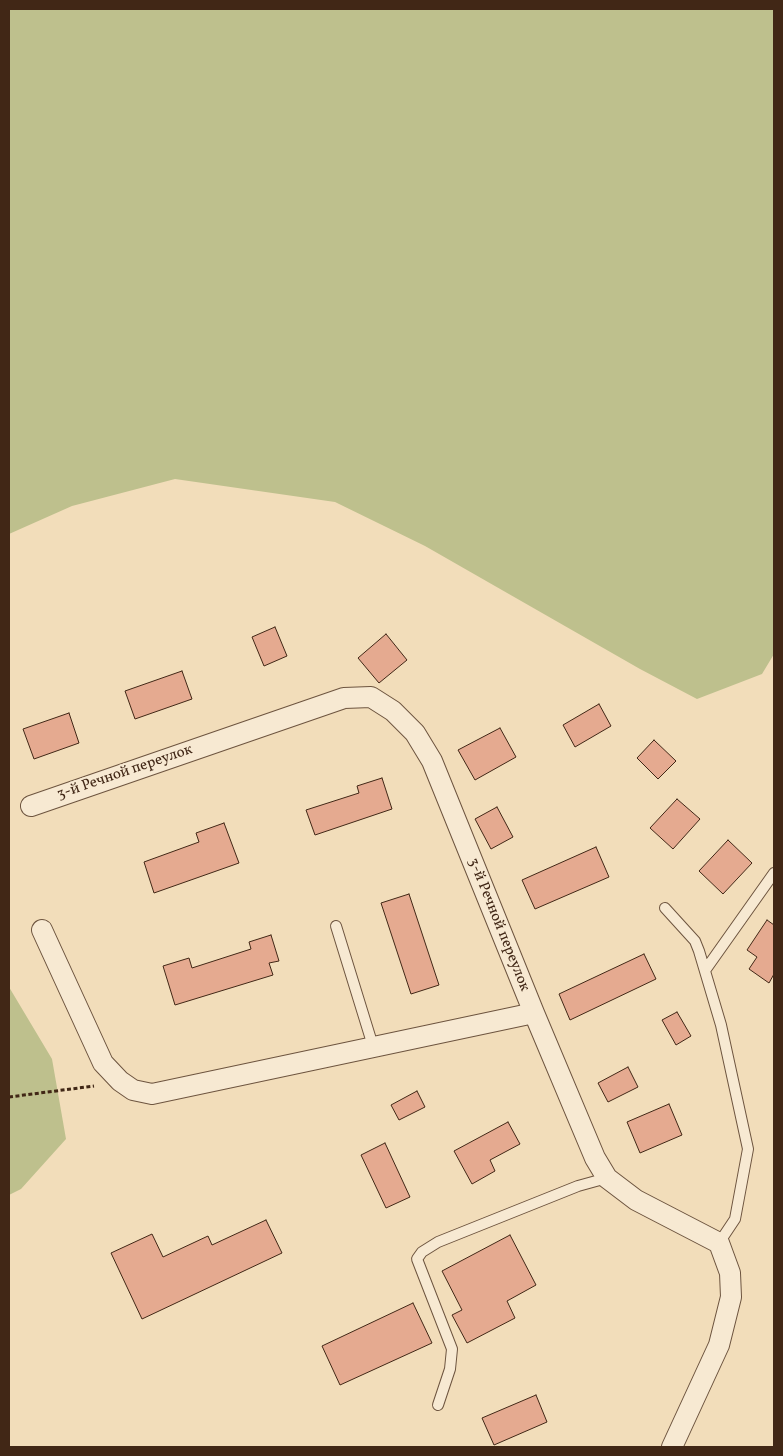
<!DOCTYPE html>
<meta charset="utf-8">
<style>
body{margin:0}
#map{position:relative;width:783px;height:1456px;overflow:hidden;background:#f2ddba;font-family:Vollkorn,serif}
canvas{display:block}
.frame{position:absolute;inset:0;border:10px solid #412716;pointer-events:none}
</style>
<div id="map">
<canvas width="783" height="1456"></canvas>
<div class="frame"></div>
</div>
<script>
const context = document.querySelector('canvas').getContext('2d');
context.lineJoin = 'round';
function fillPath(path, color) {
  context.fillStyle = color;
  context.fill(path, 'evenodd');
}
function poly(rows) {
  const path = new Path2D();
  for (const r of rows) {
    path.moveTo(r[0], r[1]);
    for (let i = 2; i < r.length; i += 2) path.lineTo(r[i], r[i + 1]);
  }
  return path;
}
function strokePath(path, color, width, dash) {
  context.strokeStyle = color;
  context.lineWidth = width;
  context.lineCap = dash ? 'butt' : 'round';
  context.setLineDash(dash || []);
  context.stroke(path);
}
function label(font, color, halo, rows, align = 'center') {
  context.font = font + ' Vollkorn,serif';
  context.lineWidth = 4;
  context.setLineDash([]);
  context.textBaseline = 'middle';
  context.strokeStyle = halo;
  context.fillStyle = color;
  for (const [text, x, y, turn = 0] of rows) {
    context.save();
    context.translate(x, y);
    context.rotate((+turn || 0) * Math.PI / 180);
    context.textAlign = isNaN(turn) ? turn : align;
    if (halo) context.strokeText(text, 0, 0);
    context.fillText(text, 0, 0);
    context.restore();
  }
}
fillPath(poly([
 [9,9,774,9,774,654,762,674,697,699,640,669,425,546,335,502,175,479,72,506,9,534],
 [9,987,52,1059,66,1139,21,1189,9,1195]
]), '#bec08d');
const building = poly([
 [275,627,287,656,264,666,252,637,275,627],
 [386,634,407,660,379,683,358,658,386,634],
 [182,671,192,699,135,719,125,691,182,671],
 [599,704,611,726,575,747,563,725,599,704],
 [69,713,79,743,34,759,23,729,69,713],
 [500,728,516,757,475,780,458,750,500,728],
 [654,740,676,761,658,779,637,758,654,740],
 [382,778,392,809,315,835,306,810,359,793,357,786,382,778],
 [677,799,700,819,673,849,650,828,677,799],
 [497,807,513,837,491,849,475,819,497,807],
 [224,823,239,863,154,893,144,862,199,842,196,833,224,823],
 [728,840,752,863,723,894,699,871,728,840],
 [596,847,609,877,535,909,522,880,596,847],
 [409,894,439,985,411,994,381,903,409,894],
 [767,920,774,925,774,974,769,983,749,969,757,957,747,950,767,920],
 [271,935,279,961,269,963,273,975,175,1005,163,966,189,958,192,968,251,949,249,942,271,935],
 [644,954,656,979,570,1020,559,994,644,954],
 [677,1012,691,1036,676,1045,662,1020,677,1012],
 [628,1067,638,1087,608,1102,598,1083,628,1067],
 [417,1091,425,1107,399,1120,391,1105,417,1091],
 [669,1104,682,1135,640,1153,627,1122,669,1104],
 [508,1122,520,1144,490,1160,495,1171,472,1184,454,1151,508,1122],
 [385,1143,410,1197,386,1208,361,1155,385,1143],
 [266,1220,282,1253,142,1319,111,1253,152,1234,163,1257,208,1236,212,1245,266,1220],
 [510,1235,536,1285,507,1301,515,1318,467,1343,452,1315,462,1310,442,1271,510,1235],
 [413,1303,432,1343,340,1385,322,1346,413,1303],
 [536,1395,547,1422,494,1445,482,1418,536,1395]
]);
fillPath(building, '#e5aa90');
strokePath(building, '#412716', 1);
const lane = poly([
 [665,908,695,941,699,951,721,1025,748,1149,735,1219,719,1243],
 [336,926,373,1046],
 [706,969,774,873],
 [438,1405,450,1369,452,1349,417,1259,422,1252,438,1242,578,1186,607,1178]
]);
const street = poly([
 [31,806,344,698,371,697,393,711,415,733,432,761,534,1013,595,1158,607,1178,636,1200,719,1243,730,1273,731,1297,719,1345,672,1447],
 [42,930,103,1063,120,1081,133,1090,152,1094,534,1013]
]);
strokePath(lane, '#6d543f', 12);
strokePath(street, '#6d543f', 22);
strokePath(poly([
 [9,1097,94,1086]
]), '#412716', 3, [4, 2.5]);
strokePath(lane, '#f7e9d2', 10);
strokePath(street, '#f7e9d2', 20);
label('15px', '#412716', '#f7e9d2', [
 ["3-й Речной переулок",125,773,-19],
 ["3-й Речной переулок",498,925,68]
]);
</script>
